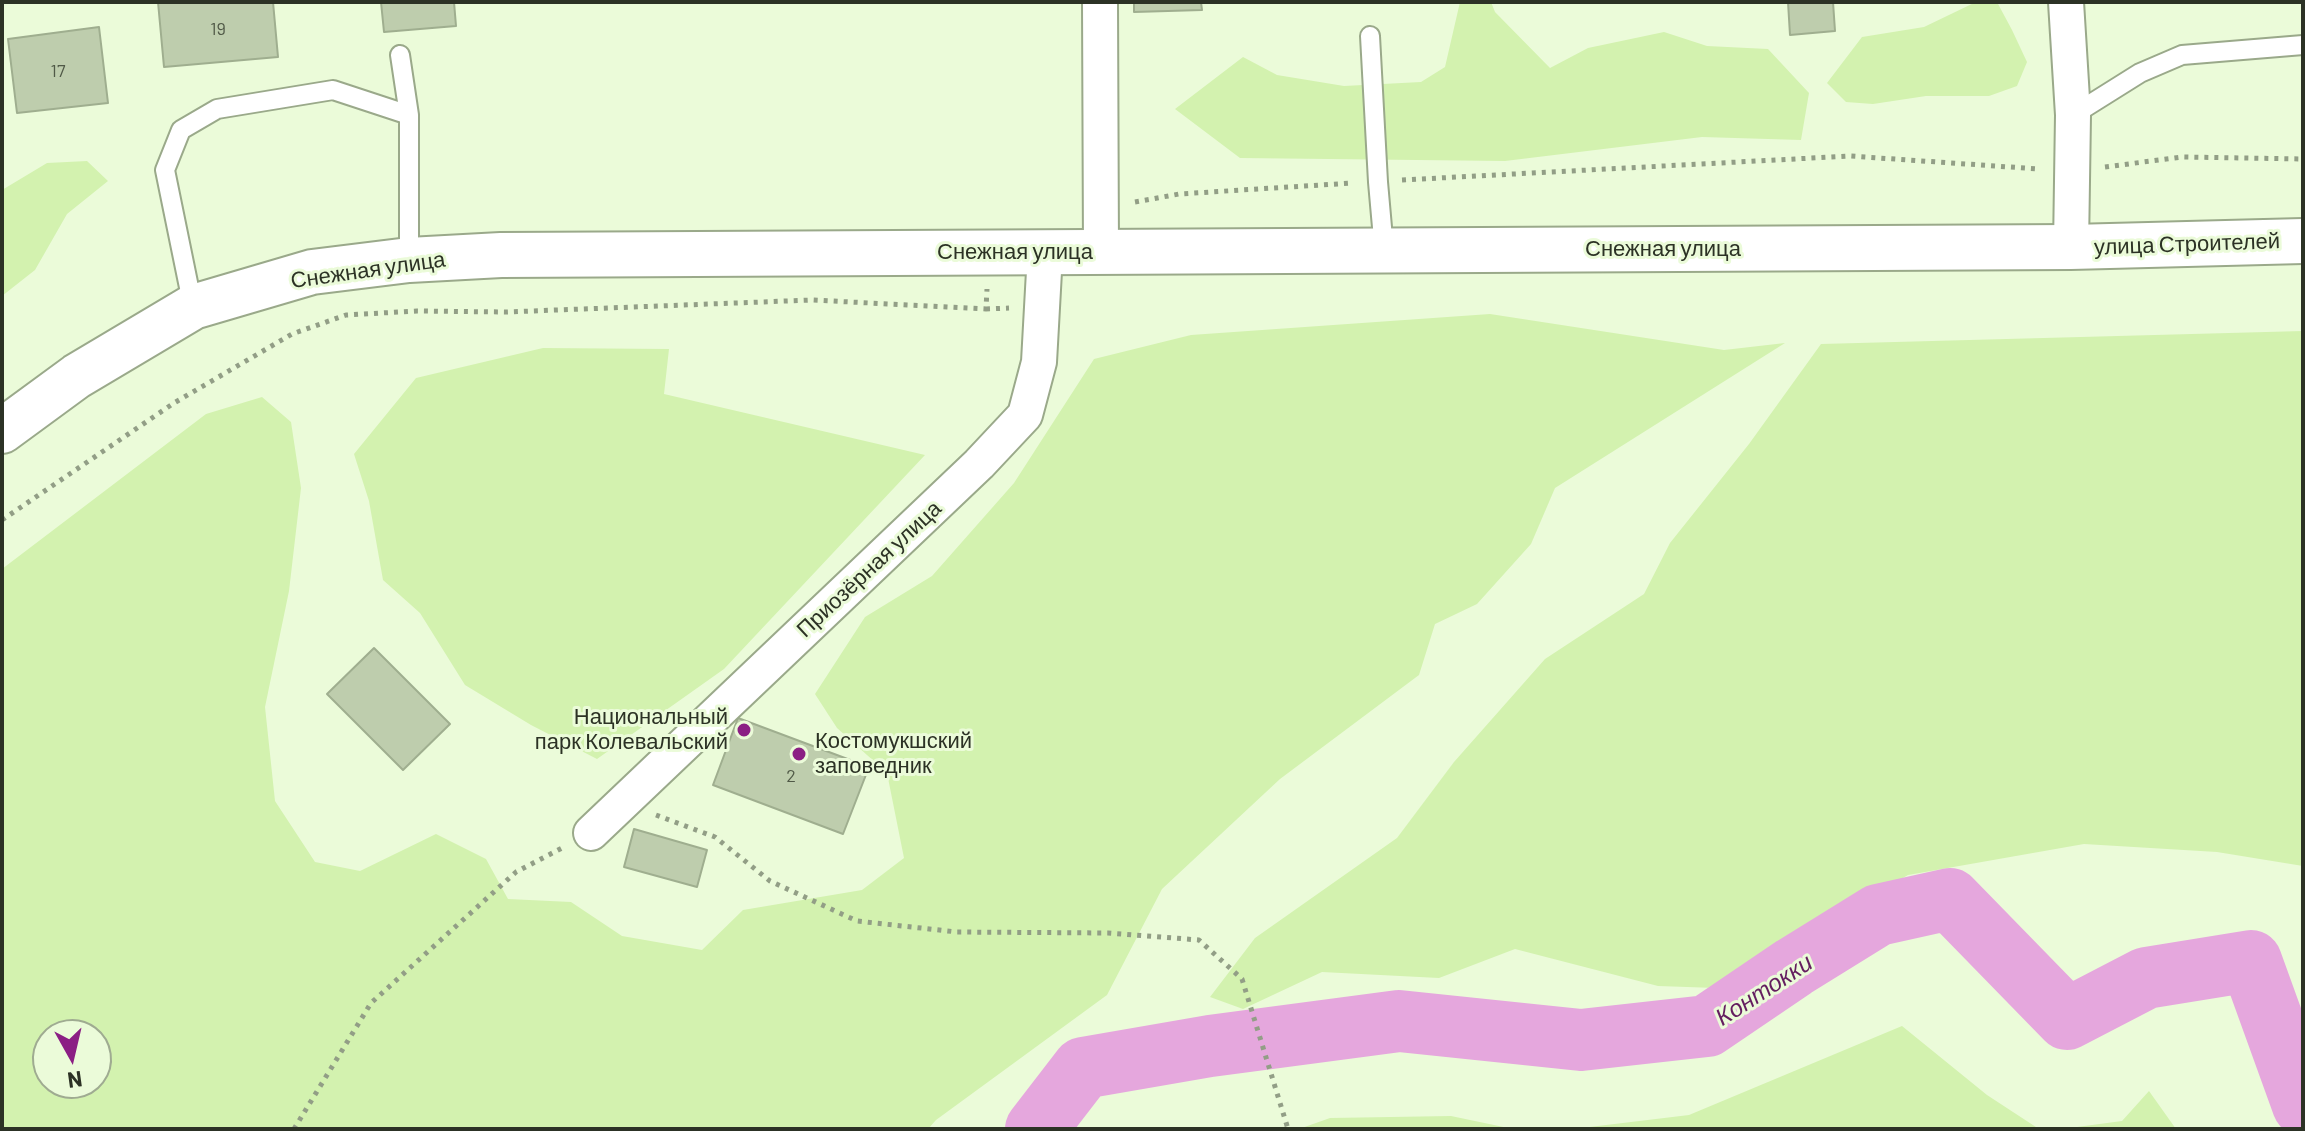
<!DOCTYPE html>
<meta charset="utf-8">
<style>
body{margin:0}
#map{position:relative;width:2305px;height:1131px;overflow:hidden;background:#ebfbd9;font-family:Barlow,sans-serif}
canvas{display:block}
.frame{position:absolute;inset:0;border:4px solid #2c3225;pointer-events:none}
.north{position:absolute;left:32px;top:1019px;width:80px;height:80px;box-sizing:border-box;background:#ebfbd9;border:2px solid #9fab91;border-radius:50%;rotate:172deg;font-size:22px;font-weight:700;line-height:32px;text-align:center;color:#2c3225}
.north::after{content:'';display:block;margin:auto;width:28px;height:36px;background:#8b1f84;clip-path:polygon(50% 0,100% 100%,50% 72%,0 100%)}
</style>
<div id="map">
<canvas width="2305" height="1131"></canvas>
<div class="frame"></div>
<div class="north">N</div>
</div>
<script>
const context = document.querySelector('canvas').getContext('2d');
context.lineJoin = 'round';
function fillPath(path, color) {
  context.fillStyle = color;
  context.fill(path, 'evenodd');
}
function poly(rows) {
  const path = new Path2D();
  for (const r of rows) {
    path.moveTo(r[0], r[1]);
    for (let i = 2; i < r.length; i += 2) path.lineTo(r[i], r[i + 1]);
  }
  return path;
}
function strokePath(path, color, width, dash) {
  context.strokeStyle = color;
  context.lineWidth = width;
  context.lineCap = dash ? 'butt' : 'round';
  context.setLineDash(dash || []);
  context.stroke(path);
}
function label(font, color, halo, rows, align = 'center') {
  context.font = font + ' Barlow,sans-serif';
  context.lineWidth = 6;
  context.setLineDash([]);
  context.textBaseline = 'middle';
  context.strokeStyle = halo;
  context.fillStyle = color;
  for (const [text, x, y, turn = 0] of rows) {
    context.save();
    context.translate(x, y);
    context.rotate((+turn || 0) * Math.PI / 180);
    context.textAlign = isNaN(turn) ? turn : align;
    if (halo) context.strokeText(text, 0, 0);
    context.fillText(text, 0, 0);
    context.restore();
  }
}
fillPath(poly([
 [1460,2,1491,2,1495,12,1550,68,1588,48,1664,32,1707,46,1768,49,1809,93,1801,140,1702,137,1505,161,1240,158,1175,109,1243,57,1277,75,1344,86,1421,82,1445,67],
 [1976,2,1997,2,2012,30,2027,62,2017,86,1989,96,1926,96,1873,104,1846,102,1827,83,1862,37,1924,27],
 [87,161,108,181,67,214,35,270,2,296,2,190,47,163],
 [1490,314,1724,350,1785,343,1555,488,1531,544,1477,604,1435,624,1419,675,1280,779,1162,889,1107,995,936,1120,928,1129,2,1129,2,569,206,414,262,397,291,422,301,488,289,591,265,707,275,801,315,862,360,871,436,834,486,859,508,899,571,902,622,936,702,950,743,910,862,890,904,858,887,773,837,728,815,694,865,617,932,576,1014,483,1094,359,1191,335],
 [96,1035,96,1083,48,1083,48,1035],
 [2303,331,2303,866,2217,852,2084,844,1908,875,1843,913,1802,953,1716,988,1658,986,1515,949,1439,978,1322,972,1243,1009,1210,997,1255,938,1397,838,1454,762,1545,659,1644,594,1670,543,1749,444,1821,344],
 [543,348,669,349,664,394,925,455,724,669,597,759,531,725,465,685,420,613,383,580,369,501,354,454,416,378],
 [1902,1026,1987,1095,2039,1129,1573,1129,1689,1115],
 [2149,1091,2176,1129,2062,1129,2122,1121],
 [1451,1116,1513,1129,1299,1129,1330,1118]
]), '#d3f2af');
strokePath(poly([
 [1036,1129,1083,1068,1210,1046,1399,1021,1581,1040,1707,1026,1794,967,1878,915,1950,899,2067,1019,2146,978,2251,961,2303,1105]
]), '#e5a7dd', 62);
const building = poly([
 [158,2,273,2,278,57,164,67,158,2],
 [381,2,454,2,456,26,384,32,381,2],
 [1134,2,1201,2,1202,10,1134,12,1134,2],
 [1788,2,1833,2,1835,31,1790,35,1788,2],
 [99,27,108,103,17,113,8,39,99,27],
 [374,648,450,724,403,770,327,694,374,648],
 [738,718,869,767,843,834,713,785,738,718],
 [634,829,707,850,697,887,624,867,634,829]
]);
fillPath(building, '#becdad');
strokePath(building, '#9fae8f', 2);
const lane = poly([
 [1370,36,1378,182,1384,250],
 [400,55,409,115,409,260],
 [2073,115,2140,73,2182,55,2303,45],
 [193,307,165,170,181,130,217,109,333,90,409,115]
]);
const street = poly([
 [1100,2,1101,252],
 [2066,2,2073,115,2071,247],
 [591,833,979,464,1025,415,1039,362,1045,253]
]);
const secondary = poly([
 [2,431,77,376,193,307,312,272,409,260,501,255,2071,247,2303,241]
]);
strokePath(lane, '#9aa98a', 22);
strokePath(street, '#9aa98a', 38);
strokePath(secondary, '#9aa98a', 48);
strokePath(poly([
 [2105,167,2182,157,2303,159],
 [1402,180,1850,156,2039,169],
 [1135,202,1179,194,1352,183],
 [986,309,1009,308],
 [2,520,174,403,292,334,346,315,417,311,506,312,812,300,986,309,987,289],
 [656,815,715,837,770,881,857,921,957,932,1108,933,1199,940,1242,979,1288,1129],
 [294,1129,371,1003,516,872,562,848]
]), '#929e86', 5, [4, 6]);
strokePath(lane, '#fff', 18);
strokePath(street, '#fff', 34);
strokePath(secondary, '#fff', 44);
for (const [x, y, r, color] of [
 [744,730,8,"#8b1f84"],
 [799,754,8,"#8b1f84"]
]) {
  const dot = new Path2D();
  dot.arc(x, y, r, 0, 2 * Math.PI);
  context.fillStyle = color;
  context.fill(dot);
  strokePath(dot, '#ebfbd9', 3);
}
label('18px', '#505947', null, [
 ["19",218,29],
 ["17",58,71],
 ["2",791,776]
]);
label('22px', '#2c3225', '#ebfbd9', [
 ["улица Строителей",2187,244,-2],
 ["Снежная улица",1663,249],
 ["Снежная улица",1015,252],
 ["Снежная улица",368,270,-8],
 ["Приозёрная улица",869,569,-43]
]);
label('22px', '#2c3225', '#ebfbd9', [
 ["Национальный",728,717],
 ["парк Колевальский",728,742],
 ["Костомукшский",815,741,"left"],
 ["заповедник",815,766,"left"]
], 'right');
label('italic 24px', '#641d5f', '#ebfbd9', [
 ["Контокки",1764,990,-33]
]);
</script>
